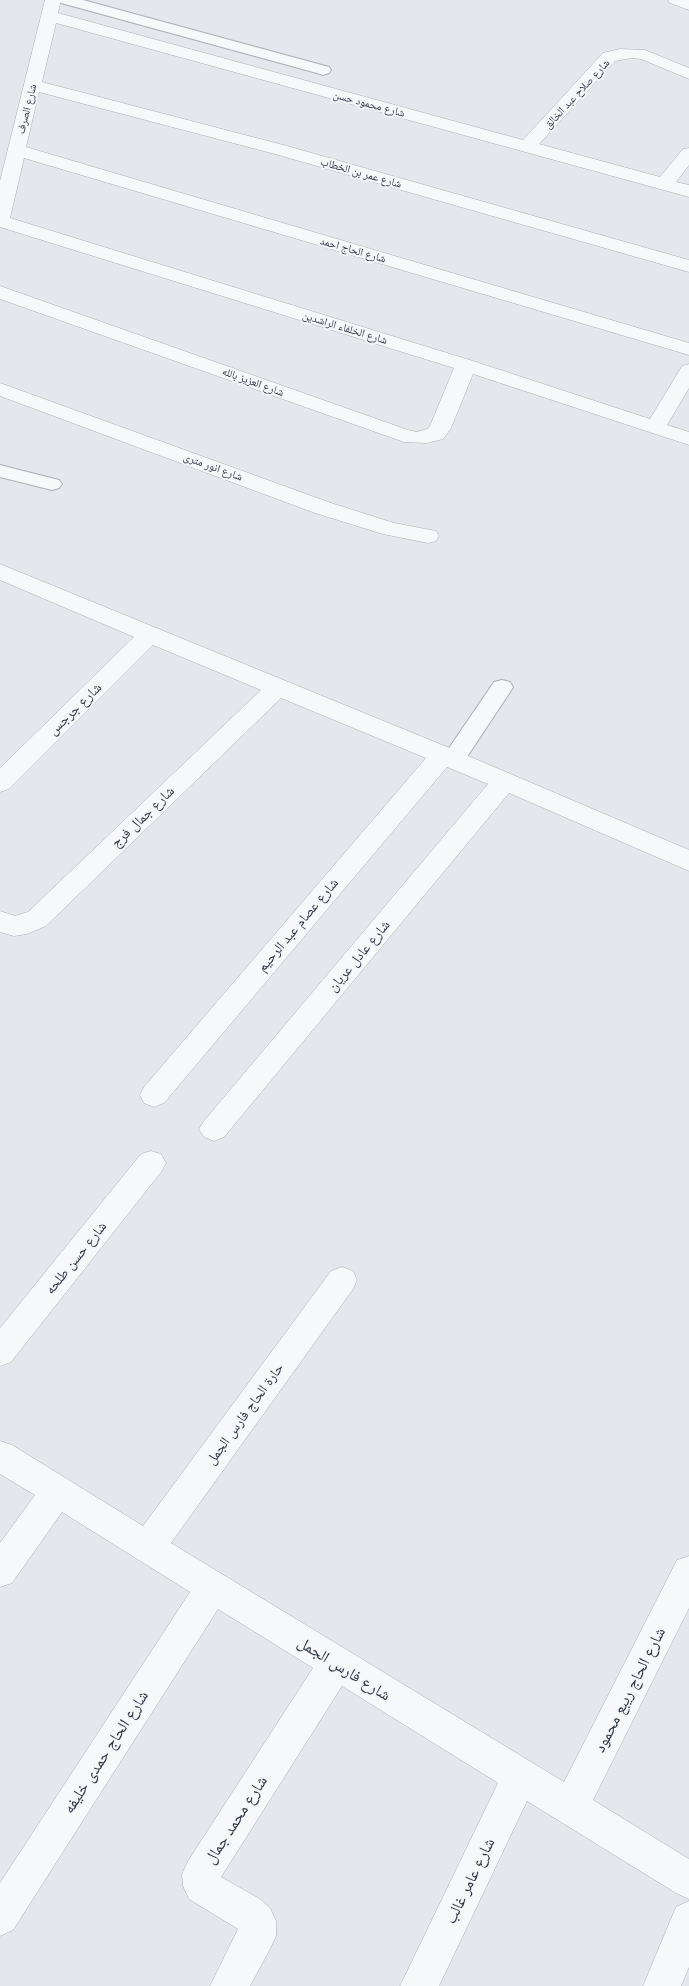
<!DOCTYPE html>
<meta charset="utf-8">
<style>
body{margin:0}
canvas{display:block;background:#e4e7eb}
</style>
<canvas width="689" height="1986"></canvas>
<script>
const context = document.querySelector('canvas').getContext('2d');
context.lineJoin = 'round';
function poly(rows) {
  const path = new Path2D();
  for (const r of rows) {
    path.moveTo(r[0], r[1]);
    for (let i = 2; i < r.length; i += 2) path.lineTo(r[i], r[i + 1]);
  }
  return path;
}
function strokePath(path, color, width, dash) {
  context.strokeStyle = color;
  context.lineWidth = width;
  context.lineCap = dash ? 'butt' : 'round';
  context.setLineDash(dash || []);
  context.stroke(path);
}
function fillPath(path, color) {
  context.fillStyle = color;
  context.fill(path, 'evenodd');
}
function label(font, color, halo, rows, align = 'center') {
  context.font = font + ' Mulish,"Noto Naskh Arabic",sans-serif';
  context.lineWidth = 4;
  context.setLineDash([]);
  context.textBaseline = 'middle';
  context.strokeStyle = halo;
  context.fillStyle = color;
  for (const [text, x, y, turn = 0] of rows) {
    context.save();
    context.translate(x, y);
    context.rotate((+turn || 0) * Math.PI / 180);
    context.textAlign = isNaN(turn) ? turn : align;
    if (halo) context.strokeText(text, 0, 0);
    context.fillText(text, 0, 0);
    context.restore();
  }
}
const service = poly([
 [59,0,83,0,329,67,331,70,329,73,323,75,317,73,61,3,59,0],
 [0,465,59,480,62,484,59,488,52,490,0,477,0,465],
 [502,680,510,682,513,687,510,692,461,766,453,768,445,766,442,760,445,754,494,682,502,680]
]);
const minor = poly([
 [45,0,61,0,58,13,523,140,603,53,620,49,645,50,689,68,689,79,641,59,632,58,615,61,539,144,660,177,683,149,689,148,689,165,676,182,689,185,689,197,56,23,42,82,287,146,689,260,689,272,275,154,39,92,26,147,689,343,689,355,24,158,10,218,473,361,650,419,682,366,689,364,689,388,667,425,689,432,689,445,473,374,451,428,443,439,427,443,404,442,0,299,0,286,408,430,417,432,427,429,430,426,454,368,0,227,0,181,45,0],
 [668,0,689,0,689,10,670,3,668,0],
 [0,383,331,503,394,523,436,531,439,536,436,541,428,543,383,534,315,513,0,396,0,383],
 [0,564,452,749,689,850,689,871,509,793,224,1137,214,1141,204,1137,199,1129,204,1121,488,784,447,767,164,1103,154,1107,144,1103,140,1095,144,1087,426,758,281,698,46,926,27,934,14,936,0,932,0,911,15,916,28,912,261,690,153,645,9,789,0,792,0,768,134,637,0,580,0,564],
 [151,1151,161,1154,166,1163,161,1172,11,1362,0,1366,0,1328,141,1154,151,1151],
 [342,1267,353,1271,357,1280,353,1289,171,1543,564,1782,677,1560,689,1556,689,1608,593,1800,689,1859,689,1899,676,1893,527,1801,439,1986,400,1986,498,1783,342,1686,221,1877,260,1899,270,1908,276,1921,276,1936,270,1949,250,1986,210,1986,238,1929,189,1899,183,1886,182,1874,188,1861,313,1668,218,1609,13,1930,0,1936,0,1883,190,1592,62,1512,12,1583,0,1587,0,1543,35,1495,0,1474,0,1441,12,1445,143,1526,331,1271,342,1267],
 [689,1901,689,1967,681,1986,643,1986,676,1907,689,1901]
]);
strokePath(service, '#a9aeb5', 2);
strokePath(minor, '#a9aeb5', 1);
fillPath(service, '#f7f8fa');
fillPath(minor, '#f7f8fa');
label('11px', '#2c3543', '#f4f6f8', [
 ["شارع صلاح عبد الخالق",577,94,-47],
 ["شارع محمود حسن",369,104,15],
 ["شارع الصرف",27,109,-76],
 ["شارع عمر بن الخطاب",361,173,16],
 ["شارع الحاج احمد",353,250,16],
 ["شارع الخلفاء الراشدين",345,328,17],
 ["شارع العزيز بالله",253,382,20],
 ["شارع انور مترى",213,467,20]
]);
label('14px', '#2c3543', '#f4f6f8', [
 ["شارع جرجس",75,709,-44],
 ["شارع جمال فرج",143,817,-44],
 ["شارع عصام عبد الرحيم",298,925,-50],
 ["شارع عادل عريان",359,956,-50],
 ["شارع حسن طلحه",76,1258,-51],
 ["حارة الحاج فارس الجمل",245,1414,-54]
]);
label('16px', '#2c3543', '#f4f6f8', [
 ["شارع فارس الجمل",344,1669,32],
 ["شارع الحاج ريبع محمود",630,1690,-63],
 ["شارع الحاج حمدى خليفه",106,1752,-57],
 ["شارع محمد جمال",236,1820,-57],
 ["شارع عامر غالب",470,1881,-64]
]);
</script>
